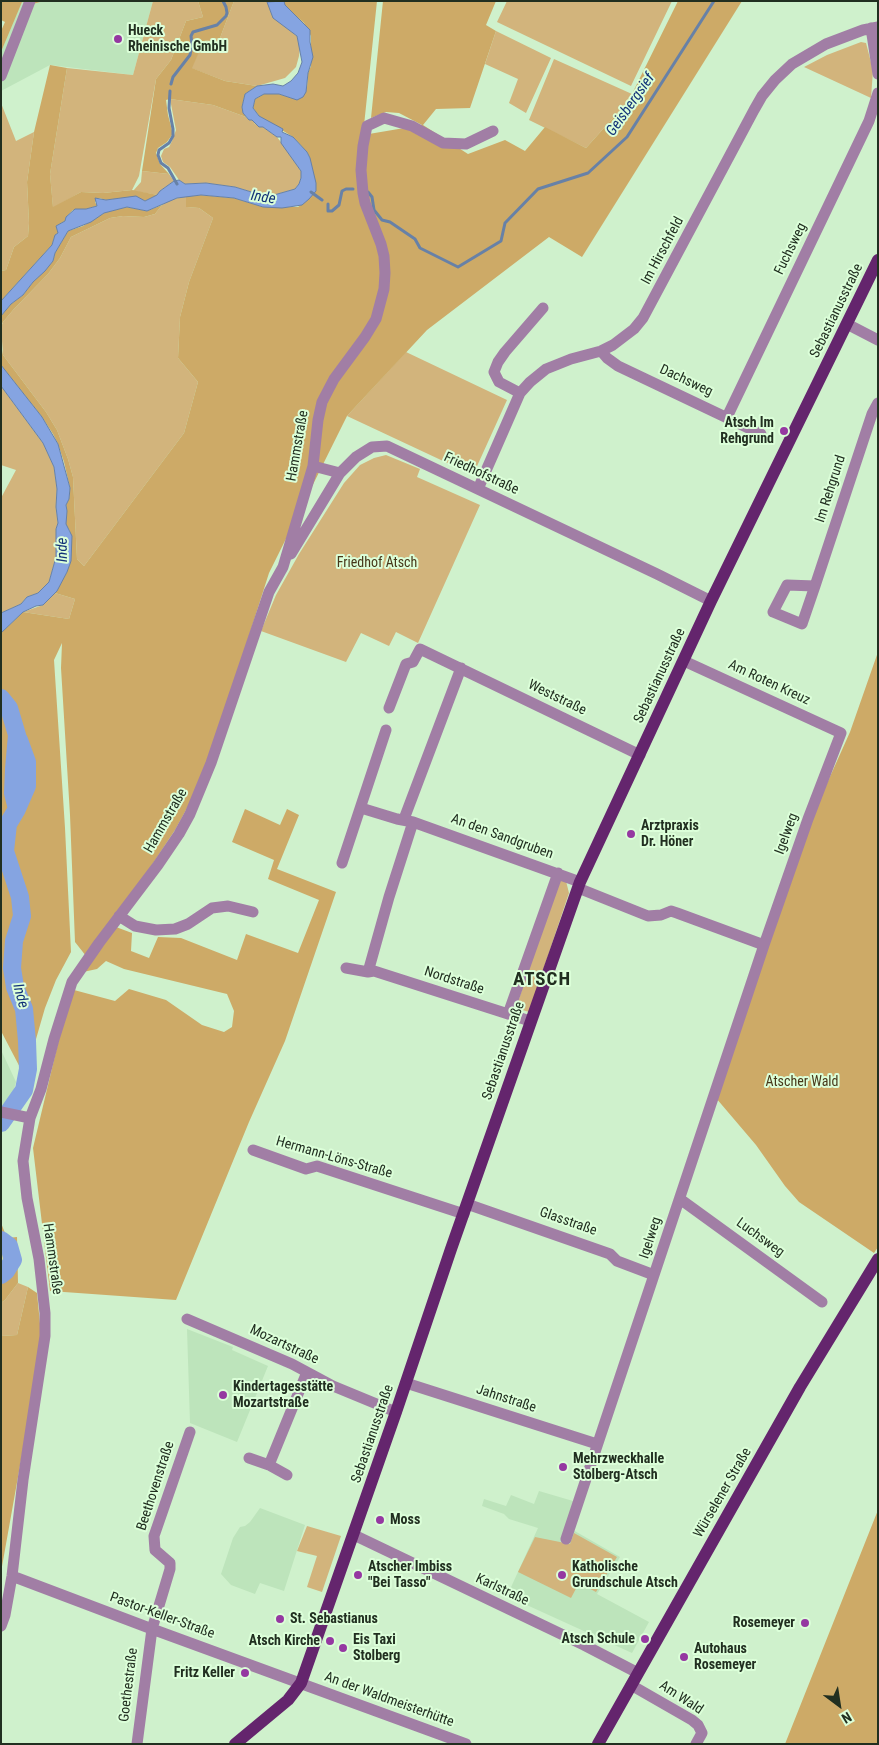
<!DOCTYPE html>
<meta charset="utf-8">
<style>
body{margin:0}
#map{position:relative;width:879px;height:1745px;overflow:hidden;background:#cff1cc;font-family:"Roboto Condensed",sans-serif}
canvas{display:block}
.frame{position:absolute;inset:0;border:2px solid #212f20;pointer-events:none}
.north{position:absolute;left:814px;top:1680px;width:50px;height:50px;-webkit-text-stroke:4px #dcffd9;paint-order:stroke;rotate:149deg;font-size:14px;font-weight:700;line-height:20px;text-align:center;color:#212f20}
.north::after{content:'';display:block;margin:auto;width:18px;height:22px;background:#212f20;clip-path:polygon(50% 0,100% 100%,50% 72%,0 100%)}
</style>
<div id="map">
<canvas width="879" height="1745"></canvas>
<div class="frame"></div>
<div class="north">N</div>
</div>
<script>
const context = document.querySelector('canvas').getContext('2d');
context.lineJoin = 'round';
function fillPath(path, color) {
  context.fillStyle = color;
  context.fill(path, 'evenodd');
}
function poly(rows) {
  const path = new Path2D();
  for (const r of rows) {
    path.moveTo(r[0], r[1]);
    for (let i = 2; i < r.length; i += 2) path.lineTo(r[i], r[i + 1]);
  }
  return path;
}
function strokePath(path, color, width, dash) {
  context.strokeStyle = color;
  context.lineWidth = width;
  context.lineCap = dash ? 'butt' : 'round';
  context.setLineDash(dash || []);
  context.stroke(path);
}
function label(font, color, halo, rows, align = 'center') {
  context.font = font + ' "Roboto Condensed",sans-serif';
  context.lineWidth = 4;
  context.setLineDash([]);
  context.textBaseline = 'middle';
  context.strokeStyle = halo;
  context.fillStyle = color;
  for (const [text, x, y, turn = 0] of rows) {
    context.save();
    context.translate(x, y);
    context.rotate((+turn || 0) * Math.PI / 180);
    context.textAlign = isNaN(turn) ? turn : align;
    if (halo) context.strokeText(text, 0, 0);
    context.fillText(text, 0, 0);
    context.restore();
  }
}
fillPath(poly([
 [22,1,33,4,44,1,153,1,133,75,50,65,1,91,1,52],
 [1,1050,16,1082,10,1103,1,1108],
 [187,1329,233,1347,232,1350,268,1366,237,1442,190,1423],
 [539,1491,573,1501,573,1530,620,1557,597,1594,649,1622,632,1653,507,1596,538,1528,509,1519,504,1514,482,1506,484,1499,506,1506,511,1495,534,1504],
 [260,1508,305,1525,284,1591,260,1583,255,1594,231,1585,221,1574,233,1538,240,1527,245,1526,250,1522]
]), '#bde4bb');
fillPath(poly([
 [153,1,198,1,203,17,186,21,171,60,156,79,139,176,132,190,103,193,81,192,53,208,50,174,67,68,133,75],
 [234,1,267,1,273,17,297,36,300,47,299,56,296,67,285,78,257,86,225,81,191,68,204,41,220,38],
 [507,1,672,1,631,86,497,22],
 [496,31,551,58,526,113,509,103,518,79,485,64],
 [861,42,866,43,873,70,871,98,804,67,827,55],
 [554,59,632,94,629,100,586,148,529,120],
 [170,99,213,105,246,117,249,120,252,119,255,124,263,127,277,137,287,150,301,171,301,178,299,184,295,189,274,195,258,194,235,187,206,183,185,184,179,180,170,167,163,162,161,156,164,149,169,147,172,141,176,130],
 [1,103,16,141,34,132,27,182,29,223,28,236,14,247,6,270,1,271],
 [142,171,169,174,174,181,160,191,158,195,133,191,141,182],
 [186,196,187,207,199,208,213,218,189,282,180,317,178,358,198,382,184,433,84,566,77,559,73,477,68,459,57,430,46,412,3,355,1,327,3,322,14,309,48,274,60,258,71,237,110,218,123,216,144,217,155,214,162,205,170,200],
 [406,352,507,400,473,475,347,416],
 [1,386,43,443,54,467,57,489,56,507,58,524,56,529,56,557,49,582,38,593,27,597,21,604,1,613,1,498,16,470,1,465],
 [386,455,420,469,417,477,480,505,418,643,396,632,389,646,361,633,346,662,261,631,276,595,299,554,344,483,360,465,374,458],
 [55,593,75,599,69,619,23,612,43,605],
 [558,880,566,881,569,893,529,1012,516,1008],
 [18,1283,28,1287,17,1335,1,1336,1,1303,5,1300],
 [307,1526,341,1536,322,1592,307,1587,317,1556,297,1551],
 [574,1533,617,1557,596,1592,579,1583,571,1598,518,1572,535,1537,570,1544]
]), '#d2b47c');
fillPath(poly([
 [1,1,44,1,33,4,22,2,1,52,1,31,5,22,1,20],
 [198,1,234,1,220,38,204,41,192,68,225,81,257,86,245,94,242,107,246,117,213,105,170,99,166,100,168,115,172,130,172,135,167,142,158,148,156,153,160,164,169,174,142,171,156,79,171,60,186,21,203,17],
 [284,1,377,1,363,135,422,125,399,113,386,112,371,118,383,1,496,1,486,25,496,31,470,108,436,109,423,125,468,154,505,140,525,151,545,127,586,148,629,100,678,1,742,1,582,257,549,237,427,330,347,416,269,573,217,736,197,790,175,830,136,889,86,956,75,942,70,815,61,668,62,643,54,660,65,828,71,952,56,980,45,1008,25,1077,1,1031,1,633,23,612,69,619,75,599,55,593,67,572,70,531,65,524,67,511,66,505,69,499,70,488,64,462,58,444,53,434,42,417,1,365,1,344,3,355,46,412,57,430,68,459,73,477,77,559,84,566,184,433,198,382,178,358,180,317,189,282,213,218,199,208,186,207,186,196,201,195,234,198,263,207,298,207,305,202,310,158,307,152,293,137,259,116,253,108,255,99,264,94,279,94,292,98,307,87,308,73,311,66,311,36,304,23,284,5],
 [50,65,67,68,50,174,53,207,81,192,103,193,132,190,158,195,145,201,135,197,106,200,99,198,95,202,97,206,86,209,73,210,66,217,65,221,56,226,58,233,55,235,52,245,1,301,1,271,6,270,14,247,28,236,29,223,27,182,34,132],
 [162,205,155,214,144,217,123,216,110,218,71,237,60,258,48,274,14,309,3,322,1,326,1,316,11,304,23,295,33,282,53,261,55,253,68,231,83,226,104,213,114,210,127,207,147,211],
 [878,652,878,1247,874,1253,799,1202,785,1186,756,1145,716,1098,811,819,850,732],
 [245,809,280,825,287,809,299,815,277,869,336,892,285,1041,249,1122,176,1300,50,1291,33,1148,59,1039,74,990,115,1001,129,989,166,1000,202,1025,224,1032,232,1027,234,1011,227,994,124,969,106,961,97,969,83,972,116,927,132,933,131,951,149,958,158,937,181,938,237,960,246,934,298,953,319,900,268,879,274,860,232,842],
 [1,1223,7,1238,17,1237,18,1283,5,1300,1,1303,1,1266,3,1265],
 [28,1287,37,1293,41,1334,36,1376,1,1572,1,1336,17,1335],
 [878,1510,878,1744,785,1744]
]), '#cdaa67');
const water = poly([
 [284,1,285,5,310,30,310,42,313,57,308,73,306,92,303,97,297,100,279,94,264,94,255,99,253,108,259,116,283,129,282,132,293,137,307,152,310,158,316,183,316,191,309,199,302,205,282,208,263,207,234,198,201,195,177,198,147,211,127,207,104,213,91,222,68,231,55,253,53,261,45,271,33,282,23,295,11,304,1,316,1,301,52,245,55,235,58,233,56,226,65,221,66,217,75,209,86,209,97,206,95,198,106,200,136,196,145,201,157,195,160,191,174,181,179,180,185,184,206,183,235,187,258,194,274,195,295,189,299,184,301,178,301,171,281,143,281,137,277,137,263,127,259,127,252,120,249,120,243,113,242,107,245,94,257,86,273,84,283,86,291,81,298,73,302,62,297,36,273,18,267,2,284,1],
 [1,365,42,417,58,444,70,488,69,499,66,505,67,511,66,524,72,536,71,561,67,572,57,591,43,605,36,606,23,612,1,633,1,613,21,604,27,597,38,593,49,582,56,557,56,529,58,523,56,507,57,489,54,467,43,443,1,386,1,365]
]);
fillPath(water, '#85a4e1');
strokePath(water, '#6781a7', 1);
strokePath(poly([
 [171,84,173,77,190,55,192,45,191,36,193,32,217,25,226,16,227,13,226,7,223,1],
 [170,91,169,108,173,129,173,136,169,143,159,150,158,155,161,163,168,168,177,184],
 [311,192,322,200],
 [368,192,372,197,374,210,382,220,390,222,415,239,420,248,458,267,501,241,505,223,538,189,588,173,627,137,714,1],
 [328,204,328,211,332,211,339,205,342,191,346,189,353,189]
]), '#6781a7', 3);
strokePath(poly([
 [1,698,9,708,17,735,14,769,13,793,17,809,8,824,5,851,20,897,22,916,14,941,12,968,15,987,24,1009,27,1041,28,1069,24,1090,1,1123],
 [17,809,27,786,27,762,19,740],
 [1,1240,9,1246,13,1260,6,1271,1,1275]
]), '#85a4e1', 18);
strokePath(poly([
 [871,28,878,74],
 [1,76,30,1],
 [847,324,878,340],
 [601,351,607,358,618,366,761,434],
 [520,393,499,382,494,372,498,362,505,352,543,308],
 [727,417,869,121,878,93],
 [313,466,340,473],
 [478,489,520,393,530,382,546,369,571,359,601,351,613,345,634,329,643,318,754,110,762,96,775,80,792,64,826,44,863,30,878,27],
 [291,554,340,473,356,457,372,447,387,446,657,574,711,601],
 [815,586,787,585,773,612,802,624,815,586,872,414,878,403],
 [389,708,406,664,413,662,420,649,640,755],
 [361,808,397,819,413,822,580,882],
 [404,819,461,668],
 [342,863,386,730],
 [578,888,648,916,661,915,671,911,677,913,764,945,808,819,841,733,684,661],
 [119,916,135,926,156,930,175,929,188,924,212,908,228,906,253,912],
 [346,968,368,972,374,971,530,1021],
 [368,972,389,897,413,822],
 [508,1014,558,873],
 [1,1112,30,1118],
 [253,1150,306,1169,317,1166,464,1214],
 [680,1199,822,1302],
 [467,1204,610,1254,617,1261,654,1275],
 [187,1319,292,1364,333,1386,396,1412],
 [406,1383,597,1444],
 [249,1458,269,1465],
 [287,1475,269,1465,307,1372],
 [354,1535,584,1645,638,1673],
 [566,1539,764,945],
 [12,1576,152,1629,466,1744],
 [1,1626,5,1615,12,1576,23,1480,45,1336,45,1313,39,1259,27,1198,23,1161,30,1118,41,1089,54,1039,72,982,99,943,158,865,179,834,190,814,211,763,269,592,283,567,313,466,318,420,322,402,334,379,365,337,376,319,384,289,385,273,384,256,381,244,365,203,363,193,361,170,363,146,367,126,384,118,412,126,443,143,466,144,493,131],
 [631,1685,692,1720,698,1725,702,1733,696,1744],
 [137,1744,152,1629,170,1569,170,1563,155,1550,154,1536,190,1432]
]), '#a17ea5', 11);
strokePath(poly([
 [235,1744,288,1700,301,1683,396,1412,451,1249,580,882,711,601,878,260],
 [598,1744,800,1387,878,1259]
]), '#64256d', 12);
for (const [x, y, r, color] of [
 [118,39,5,"#9538a1"],
 [784,431,5,"#9538a1"],
 [631,834,5,"#9538a1"],
 [223,1395,5,"#9538a1"],
 [563,1467,5,"#9538a1"],
 [380,1520,5,"#9538a1"],
 [358,1575,5,"#9538a1"],
 [562,1575,5,"#9538a1"],
 [280,1619,5,"#9538a1"],
 [805,1623,5,"#9538a1"],
 [645,1639,5,"#9538a1"],
 [330,1641,5,"#9538a1"],
 [343,1648,5,"#9538a1"],
 [684,1657,5,"#9538a1"],
 [245,1673,5,"#9538a1"]
]) {
  const dot = new Path2D();
  dot.arc(x, y, r, 0, 2 * Math.PI);
  context.fillStyle = color;
  context.fill(dot);
  strokePath(dot, '#dcffd9', 2);
}
label('bold 14px', '#212f20', '#dcffd9', [
 ["Hueck",128,31],
 ["Rheinische GmbH",128,47],
 ["Atsch Im",774,423,"right"],
 ["Rehgrund",774,439,"right"],
 ["Arztpraxis",641,826],
 ["Dr. Höner",641,842],
 ["Kindertagesstätte",233,1387],
 ["Mozartstraße",233,1403],
 ["Mehrzweckhalle",573,1459],
 ["Stolberg-Atsch",573,1475],
 ["Moss",390,1520],
 ["Atscher Imbiss",368,1567],
 ["\"Bei Tasso\"",368,1583],
 ["Katholische",572,1567],
 ["Grundschule Atsch",572,1583],
 ["St. Sebastianus",290,1619],
 ["Rosemeyer",795,1623,"right"],
 ["Atsch Schule",635,1639,"right"],
 ["Eis Taxi",353,1640],
 ["Stolberg",353,1656],
 ["Atsch Kirche",320,1641,"right"],
 ["Autohaus",694,1649],
 ["Rosemeyer",694,1665],
 ["Fritz Keller",235,1673,"right"]
], 'left');
label('14px', '#212f20', '#dcffd9', [
 ["Fuchsweg",791,249,-64],
 ["Im Hirschfeld",663,251,-62],
 ["Sebastianusstraße",837,311,-64],
 ["Dachsweg",686,381,25],
 ["Hammstraße",298,446,-80],
 ["Friedhofstraße",481,474,25],
 ["Im Rehgrund",831,489,-72],
 ["Sebastianusstraße",660,676,-65],
 ["Am Roten Kreuz",769,683,25],
 ["Weststraße",557,698,26],
 ["Hammstraße",166,821,-60],
 ["Igelweg",787,834,-70],
 ["An den Sandgruben",502,837,20],
 ["Nordstraße",454,981,18],
 ["Sebastianusstraße",504,1051,-71],
 ["Hermann-Löns-Straße",334,1158,16],
 ["Glasstraße",568,1222,19],
 ["Igelweg",651,1238,-72],
 ["Luchsweg",760,1238,36],
 ["Hammstraße",52,1259,82],
 ["Mozartstraße",284,1345,25],
 ["Jahnstraße",506,1399,18],
 ["Sebastianusstraße",373,1434,-71],
 ["Beethovenstraße",156,1486,-72],
 ["Würselener Straße",723,1493,-60],
 ["Karlstraße",502,1590,25],
 ["Pastor-Keller-Straße",162,1616,20],
 ["Goethestraße",129,1685,-83],
 ["Am Wald",681,1698,33],
 ["An der Waldmeisterhütte",389,1700,20]
]);
label('14px', '#473719', '#dcffd9', [
 ["Friedhof Atsch",377,563],
 ["Atscher Wald",802,1082]
]);
label('italic 15px', '#113177', '#dcffd9', [
 ["Geisbergsief",631,105,-55],
 ["Inde",263,198,9],
 ["Inde",63,550,-91],
 ["Inde",20,996,75]
]);
context.letterSpacing = '1px';
label('bold 19px', '#212f20', '#dcffd9', [
 ["ATSCH",542,980]
]);
context.letterSpacing = '0px';
</script>
